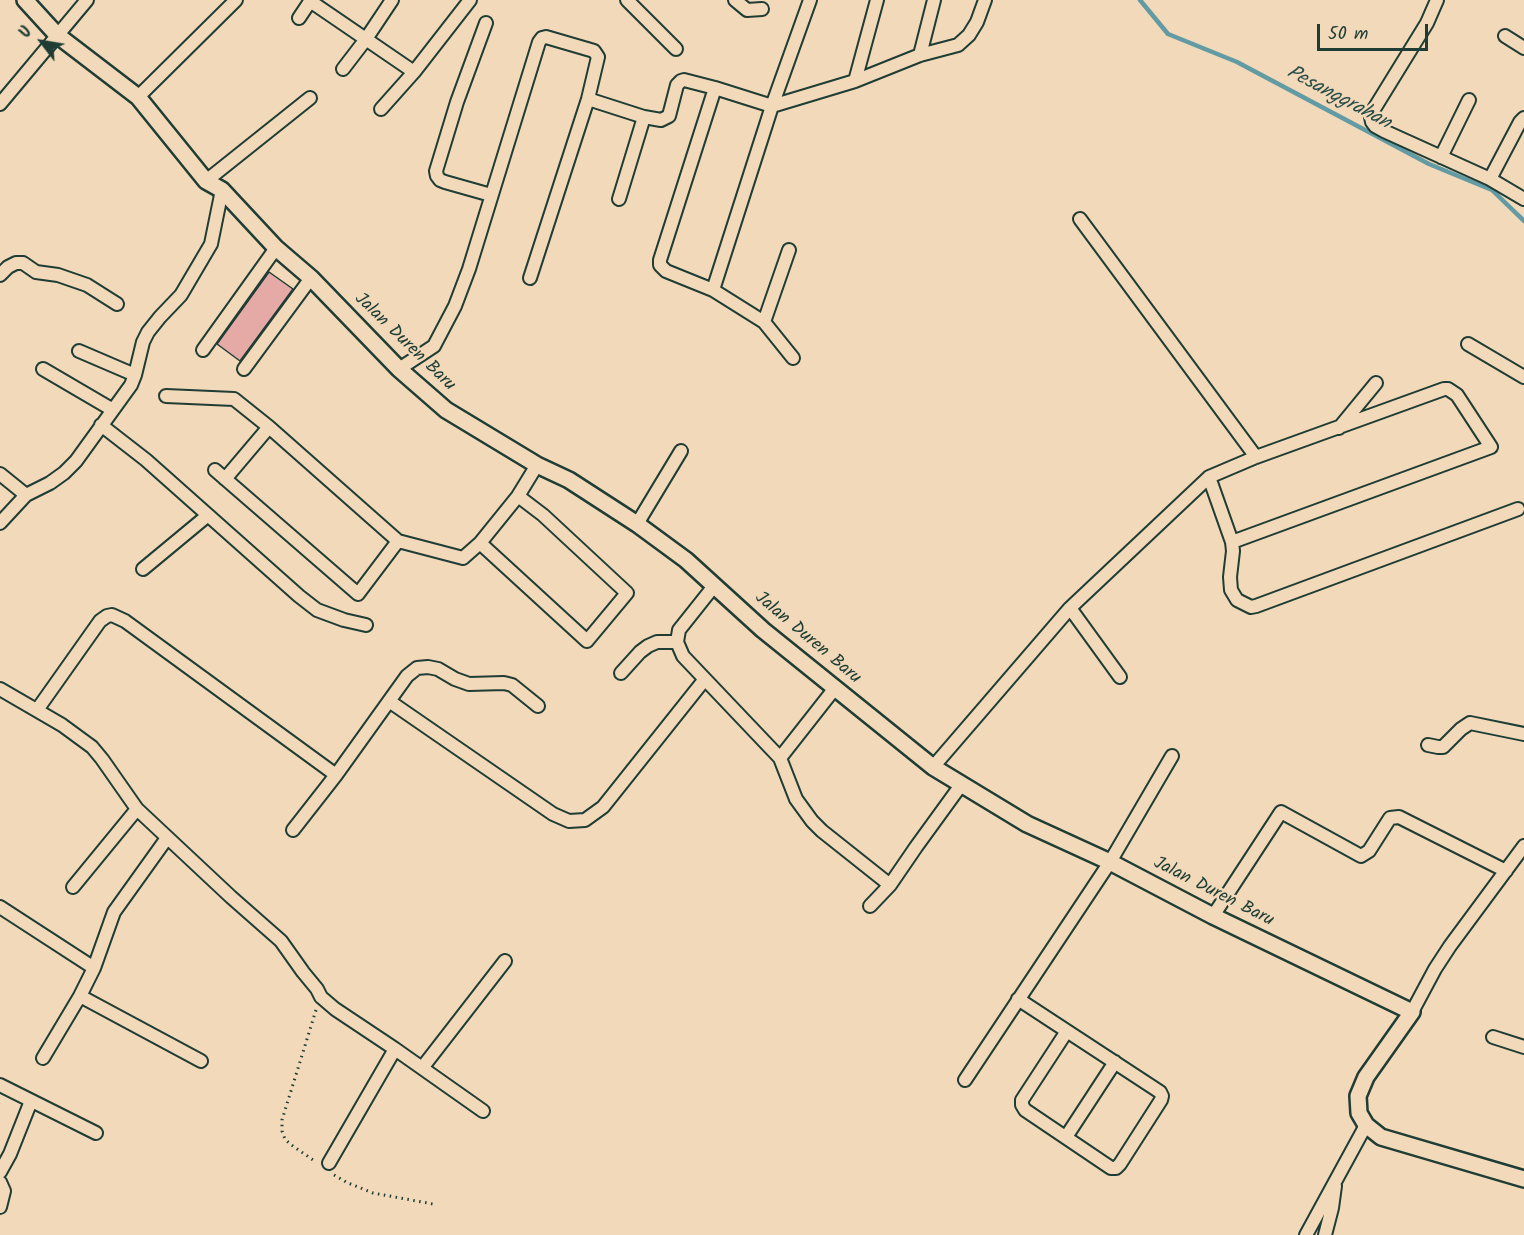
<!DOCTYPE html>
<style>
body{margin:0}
#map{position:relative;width:1524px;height:1235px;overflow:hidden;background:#f1d9b9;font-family:Kalam,sans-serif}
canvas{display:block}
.north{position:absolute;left:12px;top:12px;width:60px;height:60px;-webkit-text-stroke:4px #f1d9b9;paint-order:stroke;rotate:301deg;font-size:16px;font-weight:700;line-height:24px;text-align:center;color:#1f3d34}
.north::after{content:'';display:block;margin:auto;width:21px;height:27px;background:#1f3d34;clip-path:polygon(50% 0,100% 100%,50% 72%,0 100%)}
.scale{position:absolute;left:1317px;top:24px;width:111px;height:27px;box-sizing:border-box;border:3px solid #1f3d34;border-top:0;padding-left:8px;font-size:18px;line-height:21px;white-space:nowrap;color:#1f3d34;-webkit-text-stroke:4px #f1d9b9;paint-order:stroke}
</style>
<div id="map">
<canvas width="1524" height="1235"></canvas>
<div class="north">U</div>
<div class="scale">50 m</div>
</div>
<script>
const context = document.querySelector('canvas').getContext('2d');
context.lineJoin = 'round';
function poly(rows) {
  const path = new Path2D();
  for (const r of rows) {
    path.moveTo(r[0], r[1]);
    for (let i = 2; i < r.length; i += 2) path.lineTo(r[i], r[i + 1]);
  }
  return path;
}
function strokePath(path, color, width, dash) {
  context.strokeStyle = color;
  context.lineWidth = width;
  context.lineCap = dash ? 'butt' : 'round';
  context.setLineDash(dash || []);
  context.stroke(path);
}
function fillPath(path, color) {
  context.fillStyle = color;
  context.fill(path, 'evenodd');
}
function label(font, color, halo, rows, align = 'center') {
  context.font = font + ' Kalam,sans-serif';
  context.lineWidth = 5;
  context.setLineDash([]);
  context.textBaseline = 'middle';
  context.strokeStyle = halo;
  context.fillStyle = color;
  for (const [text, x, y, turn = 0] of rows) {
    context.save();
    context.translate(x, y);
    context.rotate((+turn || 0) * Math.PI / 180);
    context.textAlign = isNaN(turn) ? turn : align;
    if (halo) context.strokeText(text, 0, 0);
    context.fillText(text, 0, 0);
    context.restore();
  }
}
strokePath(poly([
 [1140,0,1168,34,1237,62,1429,164,1492,190,1524,221]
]), '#639ba5', 4.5);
const building = poly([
 [269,272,293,289,240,361,217,344,269,272]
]);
fillPath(building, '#e5aaa5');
strokePath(building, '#1f3d34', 1.5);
const minor = poly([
 [627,0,676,49],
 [735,0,747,10,762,9],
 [1437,0,1427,23,1374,109,1371,117,1372,122,1375,126,1384,131,1490,179,1524,199],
 [310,1,414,72],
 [299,18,311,0],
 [486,23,457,102,436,171,437,176,440,180,445,182,491,195],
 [1505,36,1524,48],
 [920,55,934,0],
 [343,69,366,39,392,0],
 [855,81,877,0],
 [138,97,236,0],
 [588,99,644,117,661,120,669,116,677,85,681,81,684,80,715,88,772,106,855,81,920,55,958,45,969,35,977,22,985,0],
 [0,104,87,0],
 [381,109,414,72,470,0],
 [1441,157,1469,100],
 [1490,179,1520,122,1524,118],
 [206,181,310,98],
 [619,199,644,117],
 [1080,219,1256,457],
 [0,275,8,267,16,263,23,263,36,272,58,275,87,285,117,304],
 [713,290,666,271,660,265,660,260,715,88],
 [764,322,789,250],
 [1468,344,1524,377],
 [203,350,276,248],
 [79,351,135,375],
 [793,358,764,322,713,290,772,106,810,0],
 [43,369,113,410],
 [244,369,311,278],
 [399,369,434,346,455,306,469,269,539,42,542,38,546,37,594,51,598,57,588,99,530,278],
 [166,396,234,399,269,427,398,541],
 [101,425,146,460,299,596,317,610,344,620,366,625],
 [1339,428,1376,383],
 [215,470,358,594,398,541,463,558,480,543,518,496,537,465],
 [0,474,26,495],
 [1209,477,1232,542,1233,551,1230,577,1231,590,1237,600,1251,607,1256,606,1518,509],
 [225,479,269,427],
 [0,523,26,495,50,483,64,473,76,461,131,385,135,375,143,342,148,332,160,317,181,295,211,244,222,190],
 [637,524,681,451],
 [480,543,587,641,627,593,543,515,518,496],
 [143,569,207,516],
 [714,586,679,630,677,642,683,656,780,758,796,799,812,821,822,831,890,885],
 [1070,608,1120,677],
 [621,673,640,652,648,646,657,642,677,642],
 [0,689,62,725,92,747,102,759,137,809,231,897,281,941,303,972,317,989,321,997,335,1009,395,1049,483,1111],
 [389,701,553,814,569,821,585,820,603,807,705,679],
 [37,710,100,621,107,616,112,615,125,621,336,775],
 [1428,745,1438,747,1443,747,1461,729,1470,723,1524,734],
 [780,758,835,688],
 [933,767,1070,608,1209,477,1256,457,1444,389,1448,389,1457,395,1491,447,1232,542],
 [293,830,336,775,407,676,417,668,428,667,438,669,455,679,469,684,504,683,512,685,538,706],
 [73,887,137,809],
 [870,906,890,885,916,847,961,785],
 [0,907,94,968],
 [1213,916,1281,812,1361,856,1369,851,1390,818,1399,817,1506,871],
 [80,996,201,1061],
 [1018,999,1160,1092,1162,1096,1161,1100,1120,1164,1116,1168,1111,1168,1025,1110,1022,1105,1022,1100,1067,1031],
 [1412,1012,1435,969,1450,946,1524,846],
 [1493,1037,1524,1047],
 [43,1058,80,996,94,968,114,912,167,838],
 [422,1068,505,961],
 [965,1080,1110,862,1172,756],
 [0,1085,96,1133],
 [1066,1137,1115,1062],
 [329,1163,395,1049],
 [0,1172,10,1154,31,1101],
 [0,1182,4,1191,0,1207],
 [1306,1235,1366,1125],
 [1325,1235,1332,1208,1335,1186]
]);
const tertiary = poly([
 [25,0,57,35,138,97,206,181,222,190,276,248,311,278,399,369,446,410,537,465,569,480,637,524,686,560,763,630,933,767,1027,824,1110,862,1213,916,1412,1012,1366,1077,1358,1096,1359,1113,1366,1125,1381,1137,1524,1179]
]);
strokePath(minor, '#1f3d34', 16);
strokePath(tertiary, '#1f3d34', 20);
strokePath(poly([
 [316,1010,282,1120,282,1131,285,1139,290,1144,316,1162],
 [334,1175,348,1183,373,1193,433,1204]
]), '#1f3d34', 3, [1.5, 4.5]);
strokePath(minor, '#f1d9b9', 12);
strokePath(tertiary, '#f1d9b9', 15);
label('18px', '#1f3d34', '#f1d9b9', [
 ["Jalan Duren Baru",404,343,44],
 ["Jalan Duren Baru",807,639,40],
 ["Jalan Duren Baru",1213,893,27]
]);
label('italic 20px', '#2a4d47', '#f1d9b9', [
 ["Pesanggrahan",1338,99,28]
]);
</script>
